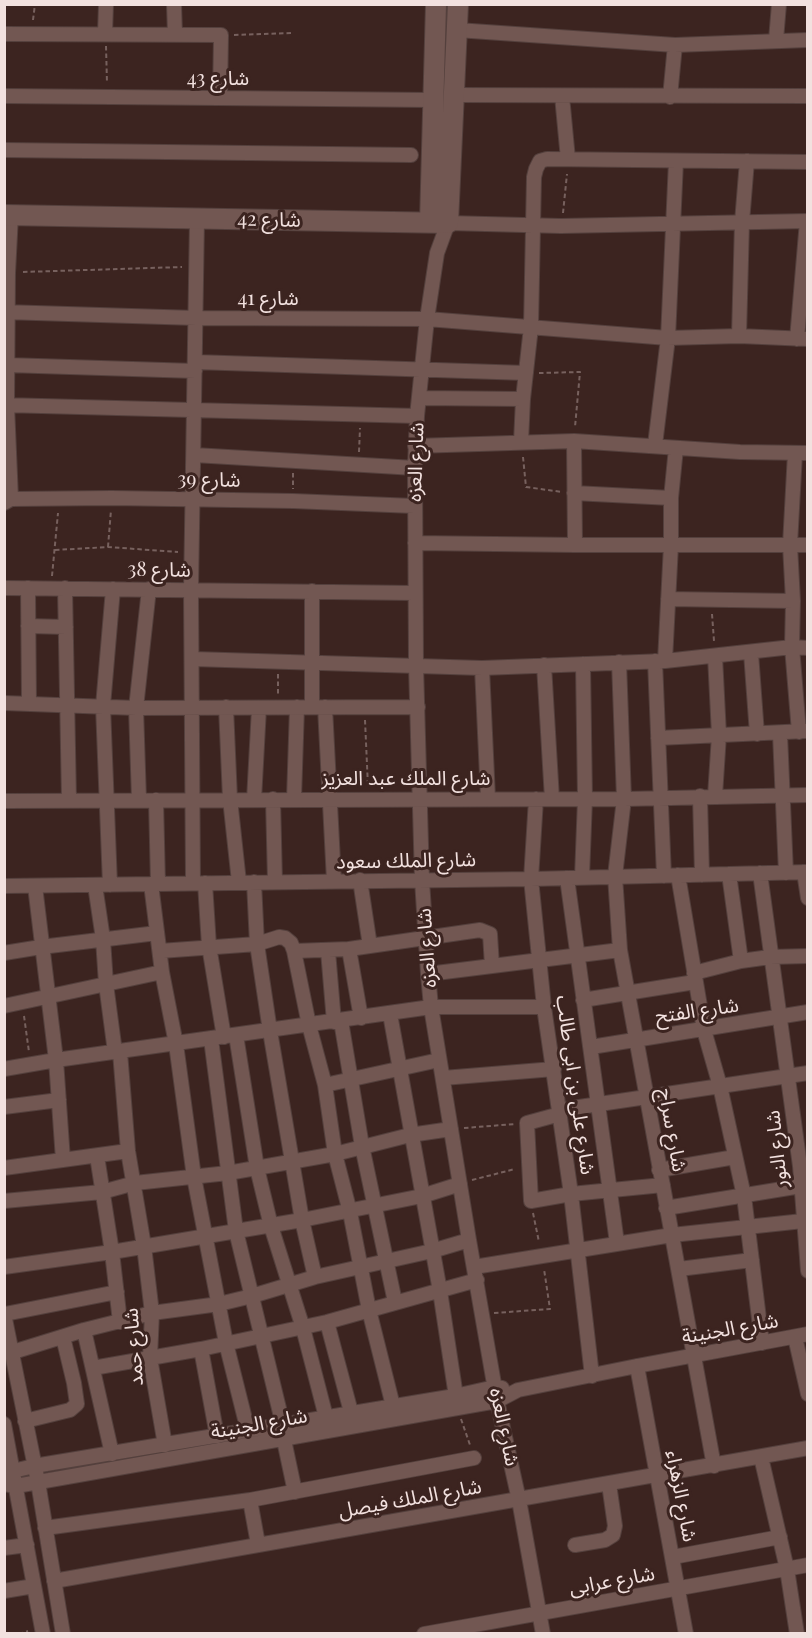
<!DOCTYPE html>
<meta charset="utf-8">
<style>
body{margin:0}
#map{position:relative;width:812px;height:1638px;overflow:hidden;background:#3c2420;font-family:"Playfair Display",serif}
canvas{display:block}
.frame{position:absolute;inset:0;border:6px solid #f2e1df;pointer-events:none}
</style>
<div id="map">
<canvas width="812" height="1638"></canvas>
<div class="frame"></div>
</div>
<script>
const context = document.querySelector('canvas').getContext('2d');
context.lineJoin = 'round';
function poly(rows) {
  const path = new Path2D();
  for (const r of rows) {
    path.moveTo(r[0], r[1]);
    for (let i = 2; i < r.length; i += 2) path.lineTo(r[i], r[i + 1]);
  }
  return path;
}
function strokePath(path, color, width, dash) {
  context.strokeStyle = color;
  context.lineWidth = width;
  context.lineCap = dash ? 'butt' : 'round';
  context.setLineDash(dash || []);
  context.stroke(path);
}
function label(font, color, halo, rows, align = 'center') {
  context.font = font + ' "Playfair Display","Noto Sans Arabic",serif';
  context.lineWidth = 6;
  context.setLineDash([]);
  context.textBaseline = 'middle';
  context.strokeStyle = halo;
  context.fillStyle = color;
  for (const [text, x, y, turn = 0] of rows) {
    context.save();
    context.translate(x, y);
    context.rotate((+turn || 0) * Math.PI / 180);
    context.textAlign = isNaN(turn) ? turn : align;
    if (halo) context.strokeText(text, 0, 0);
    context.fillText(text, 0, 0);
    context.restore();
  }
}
const minor = poly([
 [174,4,175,35],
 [457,30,675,45,808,40],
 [4,34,221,35,220,98],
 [105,34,106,4],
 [776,40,779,4],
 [453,95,808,96],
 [4,96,432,100],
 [562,96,568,159],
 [670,97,675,45],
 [4,150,411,155],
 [11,215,8,273,7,405,11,499],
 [4,312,196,318,427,319,668,338,739,336,808,339],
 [739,336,742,222,747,161],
 [797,339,807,221],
 [195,362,526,373],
 [7,365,195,371],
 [419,398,523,399],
 [4,405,417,416],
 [574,441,575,545],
 [521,442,523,399,531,327,534,177,536,169,540,161,547,159,808,162],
 [655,445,668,338,676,161],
 [415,446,574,441,740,452,808,453],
 [795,453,790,545,793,601,792,647,799,732],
 [194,455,415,468],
 [574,493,671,498],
 [4,503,11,499,112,498,293,501,414,506],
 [415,543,575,545,808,545],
 [4,588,414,593],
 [28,588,29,704],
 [65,588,69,801],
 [312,591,312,707],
 [668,599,793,601],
 [28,626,66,627],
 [751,653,757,734],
 [715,656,719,735,715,796],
 [193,659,482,668,665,661,792,647,808,648],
 [655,661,664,876],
 [665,661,671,545,671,498,676,448],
 [619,662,624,799,615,876,620,950,714,1466],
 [544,665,552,799],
 [482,668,488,798],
 [4,703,136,708,418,707],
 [226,707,230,799,239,882],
 [325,707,334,881],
 [780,734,786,873],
 [658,738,806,731],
 [700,796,702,875],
 [273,799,275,882],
 [294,799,297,707],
 [536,799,531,879,544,1007,571,1194,592,1376],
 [139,800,136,708,149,589],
 [156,800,158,884],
 [254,800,259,708],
 [4,801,624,799,808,795],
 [804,872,808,898],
 [760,873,800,1166,808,1271],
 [729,874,741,961],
 [678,875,704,1030,720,1086,744,1196,762,1343],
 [582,877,585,799,583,664],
 [567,878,617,1243],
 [360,880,370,946],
 [254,882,257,944,270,1031,302,1220,315,1277],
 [193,883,191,590,197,219],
 [205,883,209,946,224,1037],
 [151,884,162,972,176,1044,194,1177,226,1343,248,1431],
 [95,885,103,939,106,984,115,1052],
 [110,885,103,706,113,589],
 [4,886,531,879,808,872],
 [35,886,56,1060,63,1160],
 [349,949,361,1018],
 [160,951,257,944,279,937,285,938,291,943,294,951,309,1025,325,1085,335,1154,350,1212,369,1310,393,1406],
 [294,951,349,949,480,930,490,934,492,966],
 [328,951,334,1022],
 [4,953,41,947,157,933],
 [694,973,741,961,770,957,808,956],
 [428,974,620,950],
 [583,1000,695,982],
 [4,1006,162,972],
 [390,1014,440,1291,457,1403],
 [341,1021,362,1146,395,1302],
 [236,1035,257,1168,271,1226,303,1328,326,1417],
 [211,1039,236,1231,283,1425],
 [591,1047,808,1012],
 [120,1052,128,1151,144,1246,152,1313,150,1358,165,1445],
 [4,1069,56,1060,431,1007,544,1007],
 [443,1078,554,1069],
 [325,1085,439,1060],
 [4,1107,59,1100],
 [559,1110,808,1073],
 [560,1114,527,1123,531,1201,571,1194,663,1185],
 [97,1156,112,1252,120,1322],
 [4,1168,128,1151],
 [659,1170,735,1157],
 [4,1201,102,1192,135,1183,228,1173,335,1154,410,1135,451,1129],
 [666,1208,801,1186],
 [4,1267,112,1252,302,1220,422,1196,460,1184],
 [474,1267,672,1235,803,1221],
 [679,1269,752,1260],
 [4,1314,38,1482,63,1634],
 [5,1314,117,1292],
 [327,1322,351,1412],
 [84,1330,112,1454],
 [795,1337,808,1394],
 [201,1349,217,1436],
 [13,1352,84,1330,152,1313,219,1304,252,1296,315,1277,432,1251,469,1240],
 [637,1366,686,1634],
 [93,1368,201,1349,327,1322,477,1280],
 [25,1421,70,1410,77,1404,74,1383,63,1337],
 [4,1424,43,1634],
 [284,1440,295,1492],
 [761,1457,787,1569,797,1634],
 [4,1476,13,1471,34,1466,455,1396,495,1387,502,1388],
 [4,1484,16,1486,497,1401,518,1390,637,1366,808,1334],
 [250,1500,258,1544],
 [45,1528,250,1500,474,1458],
 [575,1545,605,1540,613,1535,615,1526,609,1484],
 [4,1548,27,1545],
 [673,1557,780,1537],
 [54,1581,808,1448],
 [4,1591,34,1586],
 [424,1634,808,1565],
 [543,1634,519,1500,497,1401,469,1240,431,1007,428,974,422,880,416,665,415,468,417,416,427,319,437,253,448,223,561,226,808,221]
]);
const secondary = poly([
 [4,215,448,223,458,4],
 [430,222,436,4]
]);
strokePath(minor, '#54403d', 16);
strokePath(secondary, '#54403d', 22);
strokePath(poly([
 [33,20,35,4],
 [234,35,294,33],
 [106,46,107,83],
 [563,213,567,174],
 [23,272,182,267],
 [539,373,580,372,575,427],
 [359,452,360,428],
 [523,457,526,487,562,492],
 [293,473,293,489],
 [108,547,111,510],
 [55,550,108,547,178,552],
 [52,576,58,513],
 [712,614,714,641],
 [278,674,278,695],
 [365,720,368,787],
 [24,1016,29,1052],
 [464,1128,515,1124],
 [472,1180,515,1169],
 [533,1213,539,1242],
 [494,1313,550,1309,544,1269],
 [461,1419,470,1445],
 [19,1634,28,1631]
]), '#77615e', 2, [4.5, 3]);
strokePath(minor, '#725752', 14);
strokePath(secondary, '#725752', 20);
label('20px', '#f2e1df', '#3c2420', [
 ["شارع 43",218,79],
 ["شارع 42",269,220,1],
 ["شارع 41",268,299],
 ["شارع العزه",416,462,-88],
 ["شارع 39",209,480,1],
 ["شارع 38",159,570,1],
 ["شارع الملك عبد العزيز",406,779],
 ["شارع الملك سعود",406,861,-1],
 ["شارع العزه",427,948,-94],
 ["شارع الفتح",697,1011,-8],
 ["شارع على بن ابى طالب",575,1085,82],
 ["شارع سراج",672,1130,80],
 ["شارع النور",777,1149,-96],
 ["شارع الجنينة",730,1329,-10],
 ["شارع حمد",134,1347,-94],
 ["شارع الجنينة",259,1424,-10],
 ["شارع العزه",504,1427,78],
 ["شارع الزهراء",681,1496,79],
 ["شارع الملك فيصل",410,1499,-10],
 ["شارع عرابى",612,1581,-10]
]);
</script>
